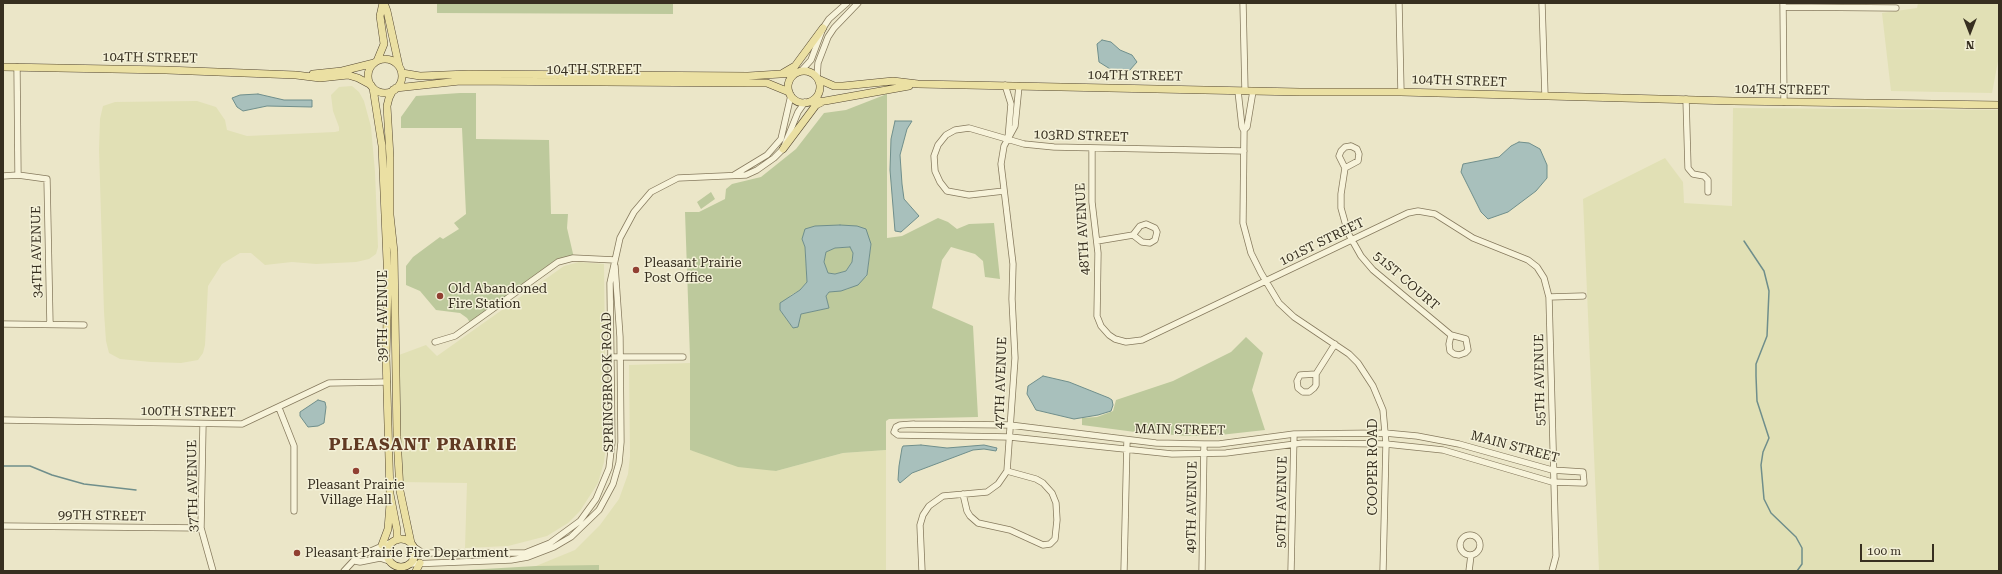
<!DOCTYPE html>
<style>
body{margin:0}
#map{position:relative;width:2002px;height:574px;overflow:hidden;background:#ebe6c8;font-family:"Roboto Serif",serif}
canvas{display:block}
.frame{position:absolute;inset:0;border:4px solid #372f20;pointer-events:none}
.north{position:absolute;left:1950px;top:12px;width:40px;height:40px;-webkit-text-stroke:3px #f3f0d7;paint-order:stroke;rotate:180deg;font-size:11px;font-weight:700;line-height:16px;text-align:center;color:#372f20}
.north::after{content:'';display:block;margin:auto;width:14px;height:18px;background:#372f20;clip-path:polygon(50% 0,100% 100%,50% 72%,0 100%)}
.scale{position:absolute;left:1860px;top:544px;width:74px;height:18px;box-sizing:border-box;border:2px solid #372f20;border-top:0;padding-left:5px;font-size:12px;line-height:14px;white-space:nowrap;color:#372f20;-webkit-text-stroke:3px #f3f0d7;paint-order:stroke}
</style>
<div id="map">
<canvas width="2002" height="574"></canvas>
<div class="frame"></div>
<div class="north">N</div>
<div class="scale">100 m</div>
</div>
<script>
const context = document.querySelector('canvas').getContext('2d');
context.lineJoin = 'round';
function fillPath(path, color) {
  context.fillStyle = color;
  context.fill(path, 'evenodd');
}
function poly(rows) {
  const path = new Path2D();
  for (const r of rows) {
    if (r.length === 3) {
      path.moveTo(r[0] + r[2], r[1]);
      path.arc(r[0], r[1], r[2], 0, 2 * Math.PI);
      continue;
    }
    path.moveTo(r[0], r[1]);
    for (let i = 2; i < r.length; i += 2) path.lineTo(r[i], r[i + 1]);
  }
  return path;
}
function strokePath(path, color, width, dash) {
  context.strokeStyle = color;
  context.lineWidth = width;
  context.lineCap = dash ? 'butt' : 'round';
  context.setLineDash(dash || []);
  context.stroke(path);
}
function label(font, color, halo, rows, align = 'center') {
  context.font = font + ' "Roboto Serif",serif';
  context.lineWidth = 3;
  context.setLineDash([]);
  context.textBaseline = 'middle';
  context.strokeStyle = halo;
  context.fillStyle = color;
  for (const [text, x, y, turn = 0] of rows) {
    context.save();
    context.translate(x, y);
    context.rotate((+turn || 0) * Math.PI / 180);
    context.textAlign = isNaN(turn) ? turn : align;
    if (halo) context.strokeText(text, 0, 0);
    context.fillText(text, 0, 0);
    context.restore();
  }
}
fillPath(poly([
 [1918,3,1999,3,1999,56,1992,93,1891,91,1882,13,1917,8],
 [352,86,359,92,364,101,371,127,375,172,378,247,376,254,369,259,356,262,316,264,292,262,265,265,251,253,240,253,222,264,208,286,205,345,203,353,198,360,181,363,151,362,120,359,109,353,106,341,104,312,99,150,100,119,103,106,115,102,197,101,216,107,225,120,227,130,247,136,335,132,339,131,339,127,333,111,331,95,339,87],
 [1733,108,1999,110,1999,571,1599,571,1583,199,1665,158,1683,182,1684,203,1732,206],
 [579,262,604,264,606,444,604,462,598,483,580,511,568,523,547,536,508,546,465,548,467,483,400,482,399,355,426,345,437,356,564,266],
 [690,363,690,450,776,471,843,453,886,450,886,571,599,571,599,566,536,566,575,550,600,525,619,499,628,474,630,456,629,365]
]), '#e1e0b5');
fillPath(poly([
 [437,3,673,3,673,14,437,13],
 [460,93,476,93,476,139,549,140,551,214,568,214,567,228,574,258,565,259,471,324,467,318,460,313,436,310,420,291,406,285,406,266,413,257,440,237,443,239,459,229,454,223,466,214,462,128,401,128,401,117,416,96],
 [887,94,887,238,902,236,938,218,948,222,957,229,969,224,994,223,1000,279,985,277,983,261,975,254,951,247,942,260,932,308,973,326,978,417,889,419,886,421,886,450,843,453,776,471,738,467,690,450,690,357,685,212,699,212,725,199,726,189,732,184,761,177,796,149,824,113,846,110],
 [815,226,857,226,871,244,867,276,848,289,829,292,826,296,829,308,800,314,793,328,780,310,791,295,800,290,807,282,805,247,802,239],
 [711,192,715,199,701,209,697,202],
 [850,247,853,253,852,262,846,271,835,274,828,273,824,262,826,252,835,248],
 [1246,337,1263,353,1252,390,1265,430,1211,436,1188,436,1135,432,1082,425,1082,418,1097,417,1113,411,1116,400,1173,381,1231,352],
 [599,565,599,571,449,571,536,566]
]), '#bdc99c');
const water = poly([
 [1102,40,1111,42,1120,50,1132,55,1137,62,1129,71,1115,72,1099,62,1097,44,1102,40],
 [258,94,284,100,312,100,312,107,267,106,243,111,237,107,232,98,240,95,258,94],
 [895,121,912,121,907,129,900,155,902,184,904,199,919,216,901,232,895,231,890,170,891,139,895,121],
 [1519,142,1529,143,1540,149,1547,165,1547,178,1536,191,1508,212,1488,219,1481,212,1461,172,1463,164,1499,157,1511,146,1519,142],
 [840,225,857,226,866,229,871,244,867,275,858,285,841,291,829,292,826,296,829,308,801,314,798,327,793,328,780,310,780,303,800,290,807,282,805,247,802,239,805,229,815,226,840,225],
 [850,247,853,253,852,262,846,271,835,274,828,273,824,262,826,252,835,248,850,247],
 [1043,376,1069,382,1109,398,1112,400,1113,405,1111,411,1098,415,1074,419,1036,410,1027,394,1028,386,1043,376],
 [318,400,325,402,326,407,324,423,318,426,308,427,300,416,300,412,318,400],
 [921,445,947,448,984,445,997,448,996,451,984,449,973,450,912,473,900,483,898,480,899,466,902,448,903,446,921,445]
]);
fillPath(water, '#a8c0bc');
strokePath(water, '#6f8e8b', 1);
strokePath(poly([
 [1744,241,1764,271,1769,291,1767,336,1756,364,1756,376,1757,401,1769,438,1763,452,1761,465,1764,499,1771,513,1796,537,1802,548,1802,564,1797,571],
 [3,466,30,466,52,475,84,484,136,490]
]), '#6f8e8b', 1.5);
const minor = poly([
 [1243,3,1245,91],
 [1399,3,1401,92],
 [1542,3,1545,96],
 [1783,3,1784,102],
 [1783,7,1896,8],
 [17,67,18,175],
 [801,71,811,60,823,28,829,19,847,3],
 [817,77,818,63,828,37,834,28,858,3],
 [1005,85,1011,104,1008,139],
 [1238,91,1242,127,1244,131,1243,223,1251,253,1261,273,1279,303,1294,317,1349,354,1358,363,1373,386,1383,410,1386,444,1383,571],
 [1686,99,1688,168,1693,174,1704,176,1708,180,1708,192],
 [1244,130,1247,127,1253,91],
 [1351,146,1357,149,1359,154,1358,161,1345,168,1339,156,1341,151,1345,147,1351,146],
 [1092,148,1092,202,1098,253,1097,316,1101,326,1109,335,1115,339,1126,342,1142,340,1408,213,1418,211,1435,214,1473,238,1528,260,1537,267,1544,278,1549,297,1556,556,1552,571],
 [1345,168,1341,194,1341,208,1348,233,1361,256,1373,270,1451,335,1466,339,1468,350,1465,353,1459,355,1454,354,1450,351,1449,344,1451,335],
 [734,175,767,155,781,139,791,95],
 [3,176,18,175,47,179,50,324],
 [1004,191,969,195,947,191,940,182,935,171,934,156,938,145,946,135,955,130,969,128,1024,144,1054,147,1244,151],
 [1097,241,1133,235,1142,242,1150,243,1155,240,1157,232,1155,228,1146,224,1140,226,1133,235],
 [1549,297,1583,296],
 [3,324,84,325],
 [435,342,455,336,558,262,573,258,615,260],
 [610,357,683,357],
 [1316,374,1300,375,1297,381,1298,388,1303,392,1309,392,1314,388,1316,385,1316,374,1335,344],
 [279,408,294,446,294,511],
 [3,420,242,424,329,383,387,382],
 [203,424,201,528,213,571],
 [914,424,1010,425,1156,443,1204,444,1219,444,1294,434,1385,433,1417,436,1459,444,1552,470,1583,472,1584,483,1552,482,1443,450,1386,444,1303,443,1226,453,1172,454,1010,437,898,435,894,432,896,427,900,425,914,424],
 [963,494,967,511,970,516,978,523,1010,530,1043,545,1050,544,1055,539,1057,520,1056,503,1052,493,1043,483,1036,479,1007,471],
 [3,526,201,528],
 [1470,545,10],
 [414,547,423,553,525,553,550,543,580,521,596,499,609,468,612,442,610,283,620,238,634,212,651,192,678,178,746,175,757,170,774,158,783,149,798,112,805,102],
 [355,561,360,562,380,558,389,561],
 [410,564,511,560,528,557,554,547,571,537,599,510,613,484,619,463,621,442,620,337,615,266],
 [344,571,357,557,394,541],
 [922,571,920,525,923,515,929,506,943,496,987,492,998,484,1007,471,1015,358,1012,299,1013,264,1001,164,1004,146,1015,126,1019,86],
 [1124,571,1127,440],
 [1202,571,1204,444],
 [1291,571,1294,434],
 [1469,571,1471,555]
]);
const major = poly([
 [384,3,387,11,399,66],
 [385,76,17],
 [377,61,384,44,380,16,383,3],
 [3,67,166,70,296,75,320,78,348,75,358,78,371,85],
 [804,87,16],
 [402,73,420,76,468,74,748,76,796,73],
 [783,73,795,66,823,28],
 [313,74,342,71,374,63],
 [818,79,834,86,843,86,893,81,918,84,1300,92,1401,92,1733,101,1999,105],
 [373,88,382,146,388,284,386,356,390,494,397,530,397,540],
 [396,88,460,81,748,83,767,83,789,92],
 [393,90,389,98,387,106,390,157,390,215,394,252,397,437,400,491,411,543],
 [809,102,825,101,909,86],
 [783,149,816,105,822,102],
 [401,553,14],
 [382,545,388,529,390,504],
 [416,571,420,563]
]);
strokePath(minor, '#867a5e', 7);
strokePath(major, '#544732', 8);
strokePath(minor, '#f7f3da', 5.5);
strokePath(major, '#ebe0a3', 7);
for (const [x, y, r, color] of [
 [636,270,4,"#914032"],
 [440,296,4,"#914032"],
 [356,471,4,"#914032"],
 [297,553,4,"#914032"]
]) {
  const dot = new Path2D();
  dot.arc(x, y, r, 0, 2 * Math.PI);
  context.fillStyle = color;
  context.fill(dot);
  strokePath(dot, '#f3f0d7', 1.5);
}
label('13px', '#372f20', '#f3f0d7', [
 ["104TH STREET",150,58,1],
 ["104TH STREET",594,70],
 ["104TH STREET",1135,76,1],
 ["104TH STREET",1459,81,2],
 ["104TH STREET",1782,90,1],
 ["103RD STREET",1081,136,2],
 ["48TH AVENUE",1083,229,-93],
 ["101ST STREET",1322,242,-26],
 ["34TH AVENUE",37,252,-91],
 ["51ST COURT",1406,281,41],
 ["39TH AVENUE",383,316,-90],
 ["55TH AVENUE",1540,380,-91],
 ["SPRINGBROOK ROAD",608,382,-91],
 ["47TH AVENUE",1001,383,-88],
 ["100TH STREET",188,412,1],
 ["MAIN STREET",1180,430,1],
 ["MAIN STREET",1515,447,15],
 ["COOPER ROAD",1373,467,-90],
 ["37TH AVENUE",193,486,-91],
 ["50TH AVENUE",1282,502,-89],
 ["49TH AVENUE",1192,507,-89],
 ["99TH STREET",102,516,1]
]);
label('13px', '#372f20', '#f3f0d7', [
 ["Pleasant Prairie",644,263],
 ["Post Office",644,278],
 ["Old Abandoned",448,289],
 ["Fire Station",448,304],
 ["Pleasant Prairie",356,485,"center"],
 ["Village Hall",356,500,"center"],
 ["Pleasant Prairie Fire Department",305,553]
], 'left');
context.letterSpacing = '1px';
label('bold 17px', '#613a23', '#f3f0d7', [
 ["PLEASANT PRAIRIE",423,445]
]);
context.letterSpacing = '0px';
</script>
